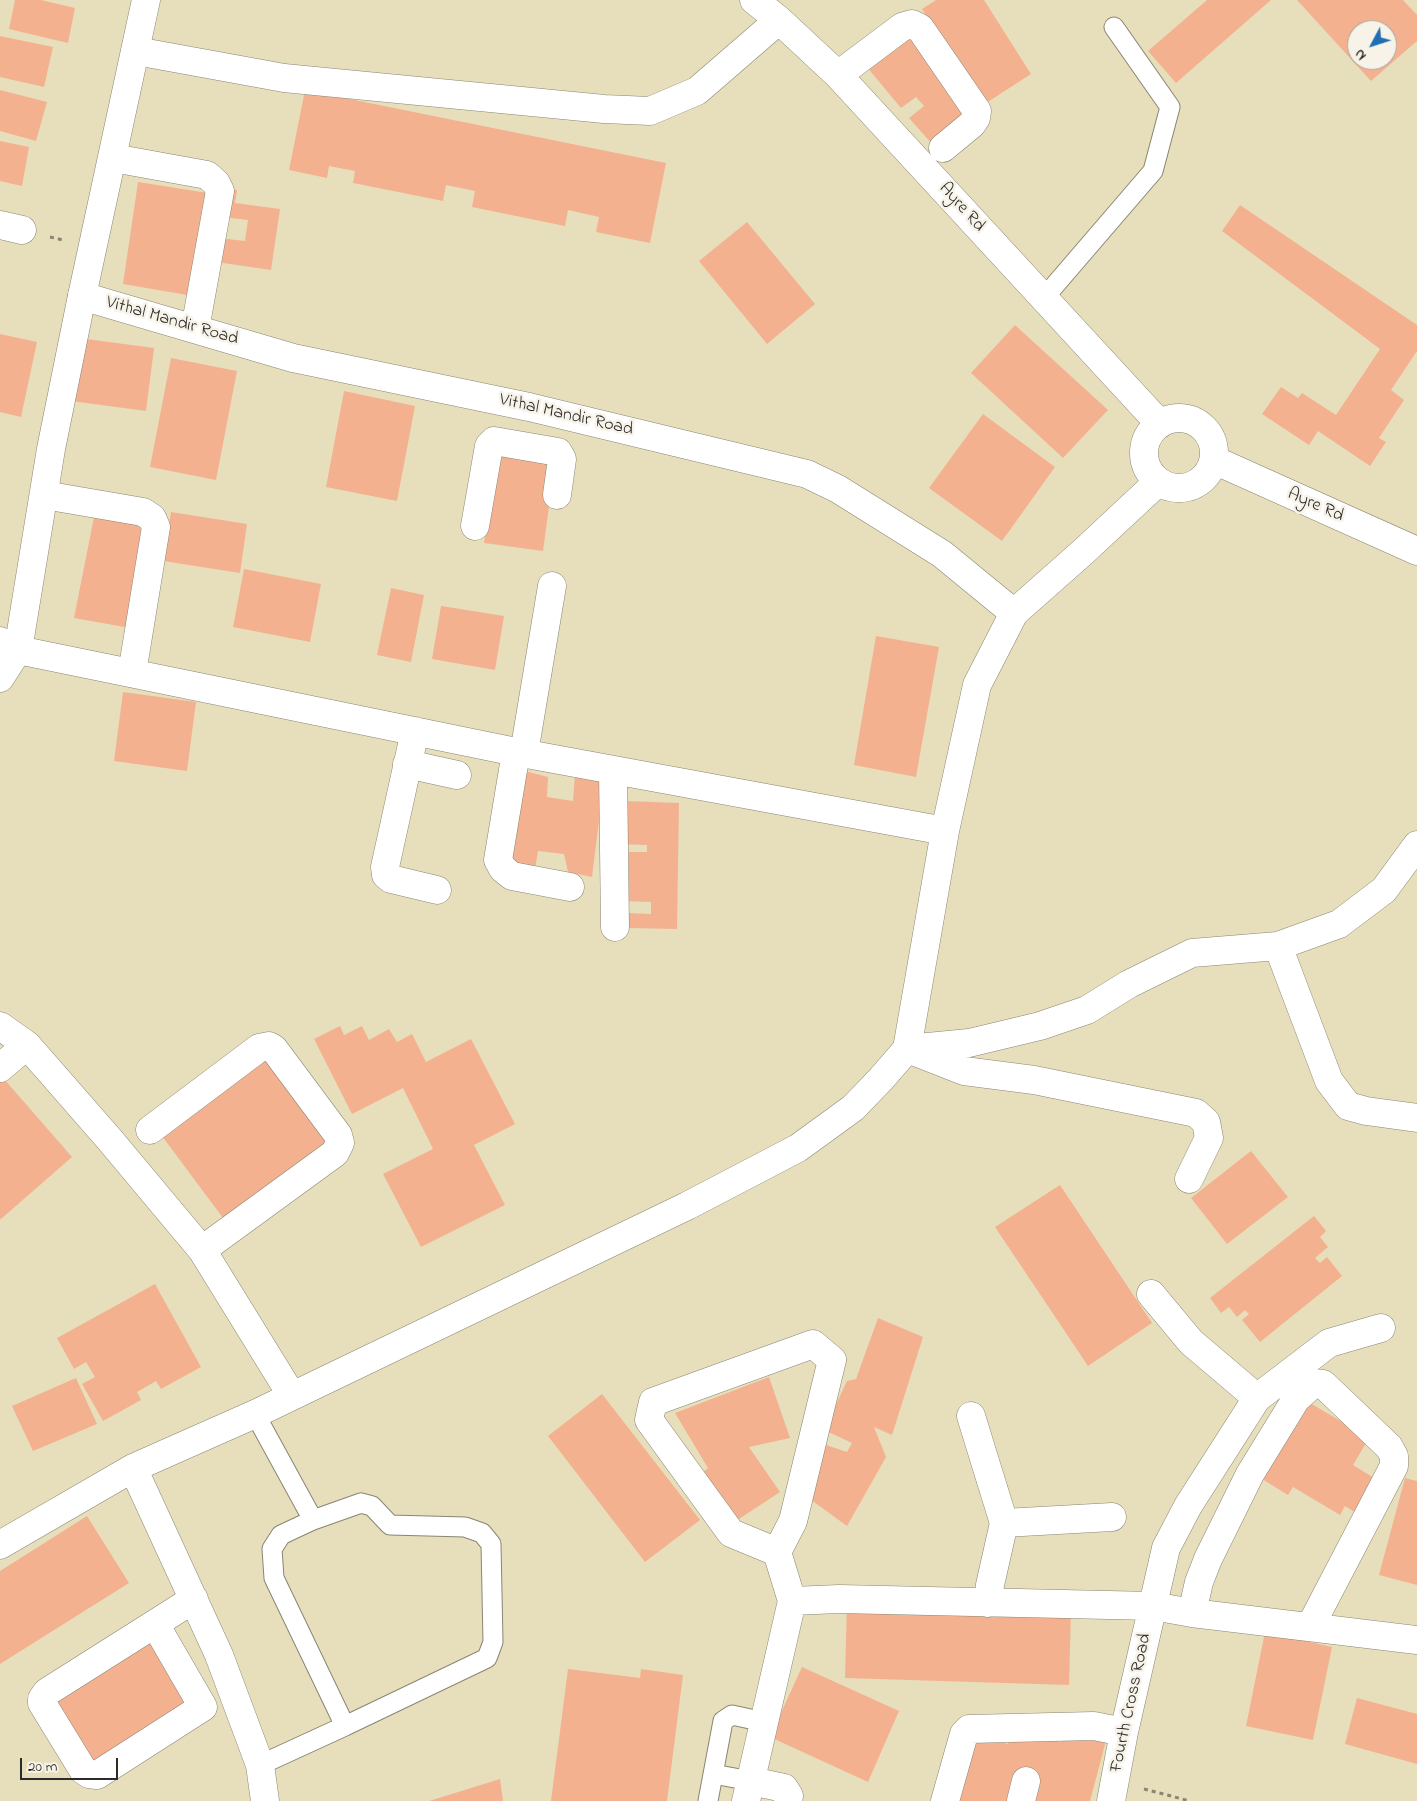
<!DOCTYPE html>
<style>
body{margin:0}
#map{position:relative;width:1417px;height:1801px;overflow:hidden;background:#e7dfbb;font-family:"Indie Flower",sans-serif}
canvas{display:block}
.north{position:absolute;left:1347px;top:20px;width:50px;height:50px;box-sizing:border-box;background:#f7f3e8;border:1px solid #a5a39c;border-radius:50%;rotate:230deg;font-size:14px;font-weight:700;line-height:20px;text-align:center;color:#2b2b2b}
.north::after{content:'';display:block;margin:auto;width:18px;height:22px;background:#1f6fb2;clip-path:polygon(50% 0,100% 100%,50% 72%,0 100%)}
.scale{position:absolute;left:20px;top:1758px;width:98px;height:22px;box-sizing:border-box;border:2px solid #2b2b2b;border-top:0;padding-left:6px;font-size:15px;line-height:18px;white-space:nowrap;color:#2b2b2b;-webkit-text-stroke:4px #f7f3e8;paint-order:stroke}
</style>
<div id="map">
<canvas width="1417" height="1801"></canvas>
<div class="north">N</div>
<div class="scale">20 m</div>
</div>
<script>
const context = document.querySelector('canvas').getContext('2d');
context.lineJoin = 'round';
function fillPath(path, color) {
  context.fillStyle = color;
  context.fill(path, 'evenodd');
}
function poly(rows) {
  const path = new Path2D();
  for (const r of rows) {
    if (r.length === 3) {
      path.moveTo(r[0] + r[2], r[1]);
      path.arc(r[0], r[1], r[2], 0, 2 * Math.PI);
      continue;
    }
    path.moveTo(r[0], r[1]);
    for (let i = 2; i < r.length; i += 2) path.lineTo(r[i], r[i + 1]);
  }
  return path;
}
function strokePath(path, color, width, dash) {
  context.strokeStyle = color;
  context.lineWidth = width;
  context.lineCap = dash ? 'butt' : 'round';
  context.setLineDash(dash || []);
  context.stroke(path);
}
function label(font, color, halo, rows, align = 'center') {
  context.font = font + ' "Indie Flower",sans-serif';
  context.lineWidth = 5;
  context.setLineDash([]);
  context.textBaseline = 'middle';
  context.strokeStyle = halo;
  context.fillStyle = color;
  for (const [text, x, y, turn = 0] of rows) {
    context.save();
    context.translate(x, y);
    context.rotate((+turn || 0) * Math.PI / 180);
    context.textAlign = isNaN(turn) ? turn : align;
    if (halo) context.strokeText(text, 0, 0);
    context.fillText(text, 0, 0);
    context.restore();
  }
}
fillPath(poly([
 [15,0,41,0,75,8,68,43,9,29],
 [936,0,984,0,1031,74,983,105,922,9],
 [1207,0,1271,0,1176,83,1148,51],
 [1297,0,1403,0,1417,15,1417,41,1371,81],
 [1357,30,1387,30,1387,60,1357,60],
 [915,32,969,113,933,145,909,118,924,106,916,97,901,108,866,66],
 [0,36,53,47,44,87,0,77],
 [0,90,47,102,36,141,0,131],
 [305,90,666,163,650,243,596,232,599,217,568,210,565,226,472,207,475,191,446,185,443,201,353,183,355,171,329,166,327,178,289,170],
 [0,141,29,147,22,186,0,181],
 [138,182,208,193,193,296,123,284],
 [225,189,237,190,235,203,280,209,271,270,216,262,219,238,245,241,248,220,222,217],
 [1240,205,1417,325,1417,351,1391,390,1404,400,1379,438,1386,442,1370,466,1318,431,1309,445,1262,414,1281,387,1298,398,1302,393,1336,415,1380,349,1222,231],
 [747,222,815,304,767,344,699,261],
 [1015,325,1108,410,1063,458,971,373],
 [0,334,37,342,21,417,0,412],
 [79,338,154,348,146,411,71,401],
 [171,358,237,371,216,480,150,467],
 [344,391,415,406,397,501,326,487],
 [983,414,1055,467,1002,541,929,488],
 [497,447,556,455,543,551,484,543],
 [95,512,148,520,130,628,74,618],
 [171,512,247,524,240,573,163,561],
 [244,569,321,584,310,642,233,627],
 [391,588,424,595,411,662,377,655],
 [441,606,504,616,495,670,432,659],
 [876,636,939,647,916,777,854,765],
 [123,692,196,702,187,771,114,761],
 [521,770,548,777,547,797,573,801,575,776,604,781,592,877,568,872,564,854,538,851,535,869,505,863],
 [625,801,679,803,677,929,627,928,627,913,651,914,651,902,619,901,619,890,628,890,629,852,647,852,647,845,618,844],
 [340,1026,344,1035,362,1026,369,1040,389,1029,397,1042,412,1034,426,1062,471,1039,515,1124,474,1145,505,1205,421,1247,383,1174,433,1149,403,1088,352,1114,314,1039],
 [270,1054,335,1140,226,1222,162,1136],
 [4,1079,72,1157,1,1219,0,1218,0,1083],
 [1251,1151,1288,1197,1227,1244,1191,1198],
 [1060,1185,1152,1323,1088,1366,995,1227],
 [1314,1216,1326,1231,1320,1237,1328,1247,1315,1258,1320,1263,1327,1257,1342,1276,1260,1342,1242,1320,1249,1314,1245,1310,1237,1317,1229,1307,1221,1313,1210,1298],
 [155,1284,201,1367,161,1389,156,1381,137,1392,141,1400,103,1421,82,1384,95,1377,86,1362,74,1369,57,1338],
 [878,1318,923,1337,892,1435,874,1427,886,1457,847,1526,807,1497,826,1445,847,1452,852,1443,824,1430,847,1381,856,1379],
 [769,1377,790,1438,749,1447,780,1492,736,1521,703,1472,708,1468,675,1413],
 [76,1378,97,1424,33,1451,12,1406],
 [602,1394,700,1520,645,1562,548,1436],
 [1300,1397,1369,1438,1353,1465,1379,1481,1359,1515,1345,1506,1340,1515,1293,1487,1288,1495,1254,1474],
 [1405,1478,1417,1481,1417,1585,1379,1575],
 [87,1516,129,1583,0,1664,0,1571],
 [847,1603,1071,1610,1069,1685,845,1678],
 [1265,1632,1332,1647,1313,1740,1246,1726],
 [152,1639,193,1704,90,1766,49,1702],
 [802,1667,899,1711,868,1782,770,1737],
 [568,1669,640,1678,641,1669,683,1675,667,1801,551,1801],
 [1357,1698,1417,1714,1417,1764,1345,1744],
 [1022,1732,1061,1742,1063,1732,1107,1737,1090,1801,1033,1801,1039,1776,1023,1771,1015,1801,950,1801,967,1733,1008,1744,1010,1736],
 [500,1779,503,1801,429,1801]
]), '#f4b190');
const service = poly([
 [1043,299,1153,171,1170,107,1114,27],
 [255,1414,313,1520],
 [361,1503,372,1506,390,1525,465,1527,482,1533,491,1544,493,1642,487,1658,345,1726,274,1578,272,1549,281,1535,313,1520,361,1503],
 [260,1765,345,1726],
 [713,1774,751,1781],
 [708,1801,723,1721,732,1715,764,1722]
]);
const minor = poly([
 [754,0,779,20,838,75,1160,424],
 [136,51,284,78,604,109,650,111,697,91,779,20],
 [838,75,902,27,912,24,920,28,977,111,976,118,972,124,943,148],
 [113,158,207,175,216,183,220,191,195,329],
 [0,225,22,230],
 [82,296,293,358,529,407,807,474,838,489,942,554,1014,613],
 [1179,453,35],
 [1214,460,1417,551],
 [44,495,143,512,152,518,156,527,132,673],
 [475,526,489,446,494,441,558,452,562,459,557,495],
 [0,641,18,650,516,752,945,831],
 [415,731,385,867,386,875,391,879,437,890],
 [516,752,498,860,503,869,512,876,570,887],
 [524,753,552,586],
 [407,764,457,775],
 [613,770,615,927],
 [1278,946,1329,1081,1348,1106,1366,1111,1417,1118],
 [0,1026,27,1045,110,1140,202,1250,292,1396],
 [907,1049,969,1043,1040,1026,1087,1010,1129,984,1192,953,1278,946,1339,924,1384,890,1417,845],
 [913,1051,964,1071,1034,1080,1196,1113,1206,1122,1209,1138,1189,1179],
 [0,1068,27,1045],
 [150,1130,259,1048,269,1046,274,1049,338,1135,340,1143,335,1153,202,1250],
 [1151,1294,1191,1342,1257,1398],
 [971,1416,1004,1523,990,1585,988,1603],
 [133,1468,219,1655,260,1765,265,1801],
 [1004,1523,1112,1517],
 [0,1545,133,1468,255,1414,687,1206,798,1148,853,1108,881,1079,907,1049,945,831,977,685,1014,613,1083,552,1158,482],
 [777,1552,793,1521,832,1360,813,1344,653,1402,649,1420,731,1533,777,1552,792,1601],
 [1192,1613,1199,1582,1208,1559,1250,1474,1296,1399,1314,1383,1323,1384,1389,1447,1394,1456,1394,1466,1310,1627],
 [155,1624,203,1707,97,1775,89,1774,83,1770,42,1703,42,1699,47,1692,194,1599],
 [751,1781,784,1788,789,1796,788,1801],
 [746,1801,792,1601,839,1599,1153,1606,1192,1613,1417,1640],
 [945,1801,964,1734,969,1729,1094,1726,1124,1732],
 [1021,1801,1026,1781],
 [1111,1801,1124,1732,1166,1548,1188,1506,1257,1398,1329,1343,1381,1328]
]);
const tertiary = poly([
 [0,678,18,650,51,449,82,296,146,0]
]);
strokePath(service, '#898573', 21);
strokePath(minor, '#898573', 29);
strokePath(tertiary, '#898573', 29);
strokePath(poly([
 [50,237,63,240],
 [1144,1789,1190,1801]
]), '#898573', 3, [4, 4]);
strokePath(service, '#fff', 19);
strokePath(minor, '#fff', 28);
strokePath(tertiary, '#fff', 28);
label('18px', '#2b2b2b', '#f7f3e8', [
 ["Ayre Rd",961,208,48],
 ["Vithal Mandir Road",172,322,16],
 ["Vithal Mandir Road",566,416,13],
 ["Ayre Rd",1315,506,24],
 ["Fourth Cross Road",1132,1703,-78]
]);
</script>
